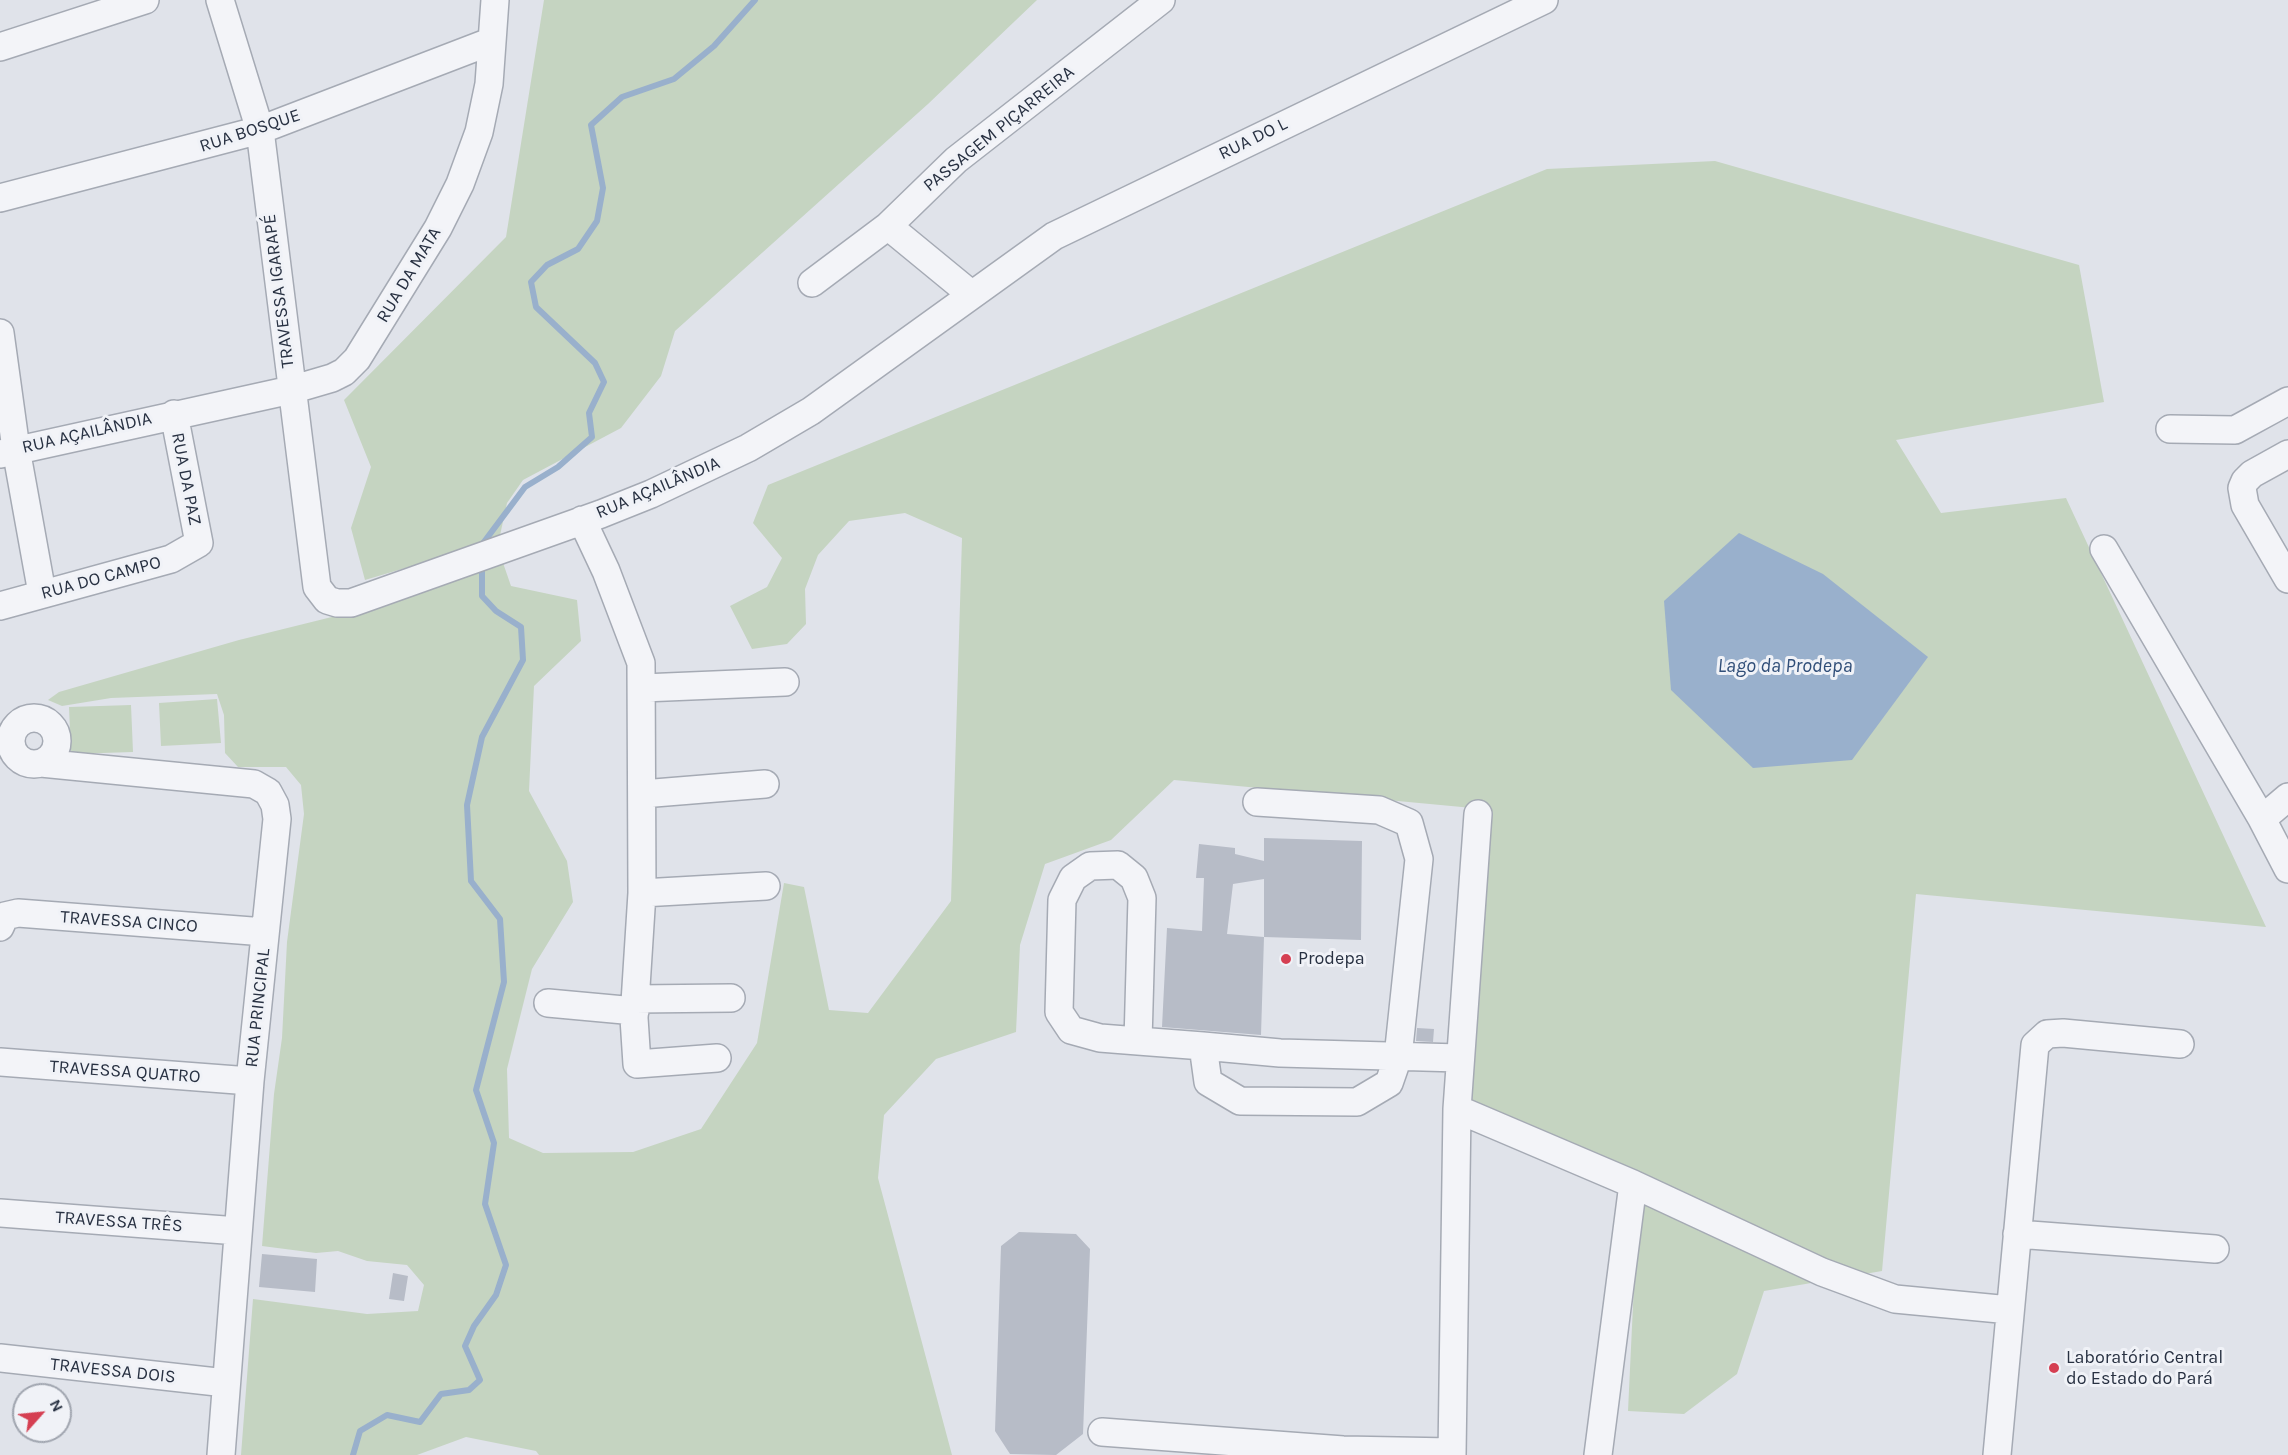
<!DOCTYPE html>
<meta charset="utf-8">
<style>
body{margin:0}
#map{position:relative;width:2288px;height:1455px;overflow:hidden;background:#e0e3ea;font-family:Karla,sans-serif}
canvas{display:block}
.north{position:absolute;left:12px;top:1383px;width:60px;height:60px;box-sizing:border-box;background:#f0f2f7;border:2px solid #a0a5af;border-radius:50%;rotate:63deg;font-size:16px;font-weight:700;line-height:24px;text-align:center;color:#283142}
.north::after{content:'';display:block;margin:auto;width:21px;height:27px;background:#d53f52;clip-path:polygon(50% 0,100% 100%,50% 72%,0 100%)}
</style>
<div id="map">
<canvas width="2288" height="1455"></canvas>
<div class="north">N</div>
</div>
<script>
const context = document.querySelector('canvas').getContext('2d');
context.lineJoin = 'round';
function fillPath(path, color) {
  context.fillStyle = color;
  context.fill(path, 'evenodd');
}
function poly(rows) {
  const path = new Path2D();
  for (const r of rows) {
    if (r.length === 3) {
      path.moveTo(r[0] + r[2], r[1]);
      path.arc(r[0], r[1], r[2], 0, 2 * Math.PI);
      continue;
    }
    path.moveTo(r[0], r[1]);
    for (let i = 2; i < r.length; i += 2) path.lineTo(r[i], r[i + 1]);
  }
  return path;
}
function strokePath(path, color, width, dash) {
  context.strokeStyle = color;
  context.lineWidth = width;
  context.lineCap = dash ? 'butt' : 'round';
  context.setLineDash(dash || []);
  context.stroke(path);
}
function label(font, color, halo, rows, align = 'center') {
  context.font = font + ' Karla,sans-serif';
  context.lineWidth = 6;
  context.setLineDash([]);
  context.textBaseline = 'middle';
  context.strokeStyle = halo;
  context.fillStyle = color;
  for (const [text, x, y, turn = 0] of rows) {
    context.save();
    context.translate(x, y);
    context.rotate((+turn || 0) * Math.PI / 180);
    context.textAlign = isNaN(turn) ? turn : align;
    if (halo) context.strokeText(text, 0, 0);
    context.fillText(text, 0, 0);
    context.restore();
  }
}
fillPath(poly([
 [544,0,1037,0,928,104,675,331,661,376,621,428,523,480,507,503,499,540,365,580,351,528,371,467,344,400,506,237],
 [1715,161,2079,265,2104,402,1896,440,1941,513,2066,498,2266,927,1916,894,1882,1271,1764,1291,1737,1374,1684,1414,1628,1411,1639,1179,1459,1096,1483,809,1174,780,1111,840,1045,864,1020,945,1016,1032,936,1059,884,1115,878,1178,952,1455,539,1455,536,1451,466,1437,417,1455,241,1455,253,1299,367,1314,418,1311,424,1285,407,1265,367,1261,338,1251,316,1253,262,1246,274,1094,282,1038,287,942,304,814,301,785,286,767,238,767,225,753,224,715,217,694,111,698,62,706,48,700,59,692,239,640,352,612,502,560,511,586,577,600,581,641,534,686,529,791,567,861,573,902,532,969,507,1069,509,1138,543,1153,633,1152,701,1129,757,1043,784,883,804,887,829,1010,868,1013,951,901,962,538,905,513,849,521,818,555,805,589,806,624,787,644,752,649,730,606,767,587,782,558,753,523,768,485,1547,169],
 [217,699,221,743,161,746,159,703],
 [131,705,133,752,71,754,69,707]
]), '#c5d4c1');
fillPath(poly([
 [1739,533,1823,574,1928,657,1852,760,1753,768,1671,690,1664,601]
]), '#99b0cc');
strokePath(poly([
 [481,546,525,487,558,467,592,437,589,413,604,382,595,363,536,307,531,282,547,265,578,249,597,221,603,188,591,125,622,97,674,79,714,46,755,0],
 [353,1455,360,1431,387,1415,420,1422,441,1394,469,1390,480,1380,465,1346,474,1326,496,1295,506,1265,485,1204,494,1143,476,1090,504,982,500,919,471,881,467,805,482,737,523,660,521,627,496,611,482,596,482,565]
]), '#99b0cc', 6);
fillPath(poly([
 [1264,838,1362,841,1361,940,1264,937,1261,1035,1162,1027,1167,928,1202,931,1204,878,1196,878,1199,844,1235,848,1235,854,1264,861],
 [1264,879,1264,937,1227,934,1233,884],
 [1417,1028,1434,1029,1433,1042,1416,1041],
 [1019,1232,1076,1234,1090,1249,1083,1434,1056,1455,1010,1454,995,1431,1001,1246],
 [262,1254,317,1259,315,1292,259,1287],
 [393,1273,408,1276,404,1301,389,1299]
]), '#b7bcc7');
const minor = poly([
 [220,0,260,130,317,587,327,600,337,603,351,603,601,514,651,494,748,448,811,411,1054,236,1544,0],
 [0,47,145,0],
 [0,198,260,130,492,41],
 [888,226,972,295],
 [812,283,888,226,956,160,1161,0],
 [0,333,16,449,42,593],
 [2170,429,2235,430,2288,401],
 [0,454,291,390,332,378,344,372,357,359,438,228,460,184,479,132,489,84,495,0],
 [2288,454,2252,474,2245,481,2242,488,2245,505,2288,579],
 [582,520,606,571,641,663,642,893,634,1018,637,1064,717,1058],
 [2104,549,2262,819,2288,869],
 [0,606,171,559,199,543,174,414],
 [643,688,785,682],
 [34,741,23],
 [41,763,254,784,268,792,275,805,277,819,250,1081,221,1455],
 [642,794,765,784],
 [1478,814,1457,1109,1633,1184,1598,1455],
 [2262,819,2288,797],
 [642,893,766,886],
 [0,927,5,916,18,913,265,932],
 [636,999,731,998],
 [548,1003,635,1011],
 [1138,1041,1142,898,1134,878,1118,865,1090,866,1073,878,1062,900,1059,1012,1071,1030,1100,1038,1138,1041,1203,1046,1280,1053,1459,1058],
 [1203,1046,1208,1082,1240,1101,1357,1102,1389,1083,1398,1057,1419,859,1409,823,1379,810,1257,802],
 [0,1062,250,1081],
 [1633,1184,1822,1272,1895,1299,2010,1310],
 [0,1213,238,1231],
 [2017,1234,2215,1249],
 [0,1358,226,1383],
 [1102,1432,1343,1450,1452,1452],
 [1452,1455,1457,1109],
 [1997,1455,2035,1045,2047,1034,2063,1033,2180,1044]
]);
strokePath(minor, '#a5aab4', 30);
strokePath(minor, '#f3f4f8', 27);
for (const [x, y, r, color] of [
 [1286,959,6,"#d53f52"],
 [2054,1368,6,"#d53f52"]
]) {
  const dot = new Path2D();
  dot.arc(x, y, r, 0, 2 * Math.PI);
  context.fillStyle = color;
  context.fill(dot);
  strokePath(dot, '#f0f2f7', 2);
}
label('18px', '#283142', '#f0f2f7', [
 ["PASSAGEM PIÇARREIRA",999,129,-39],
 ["RUA BOSQUE",250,131,-18],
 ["RUA DO L",1253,139,-26],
 ["RUA DA MATA",409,275,-59],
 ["TRAVESSA IGARAPÉ",279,291,-97],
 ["RUA AÇAILÂNDIA",87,433,-13],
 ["RUA DA PAZ",186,479,79],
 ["RUA AÇAILÂNDIA",658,488,-23],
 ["RUA DO CAMPO",101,578,-15],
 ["TRAVESSA CINCO",129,922,4],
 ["RUA PRINCIPAL",258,1008,-84],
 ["TRAVESSA QUATRO",125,1072,4],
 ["TRAVESSA TRÊS",119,1222,4],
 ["TRAVESSA DOIS",113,1371,6]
]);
label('18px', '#283142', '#f0f2f7', [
 ["Prodepa",1298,959],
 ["Laboratório Central",2066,1358],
 ["do Estado do Pará",2066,1379]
], 'left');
label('italic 20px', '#304e78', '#f0f2f7', [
 ["Lago da Prodepa",1785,666]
]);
</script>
